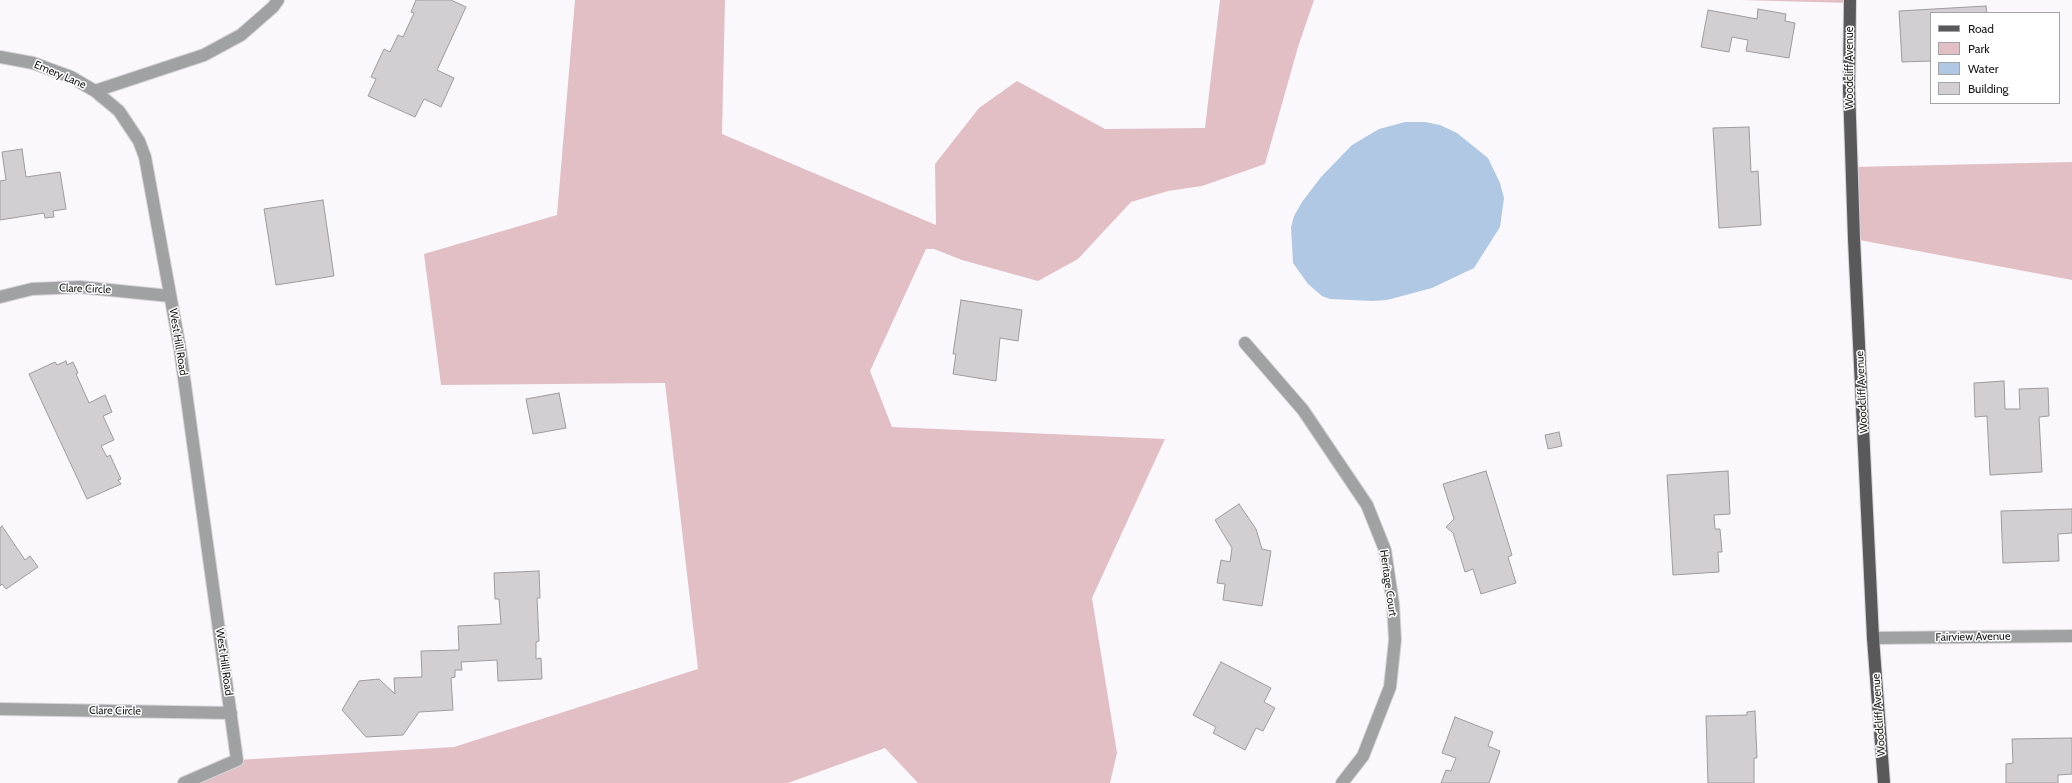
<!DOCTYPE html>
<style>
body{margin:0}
#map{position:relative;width:2072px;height:783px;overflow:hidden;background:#faf8fc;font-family:Cabin,sans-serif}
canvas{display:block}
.legend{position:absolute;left:1930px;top:12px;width:130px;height:92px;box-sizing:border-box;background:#fff;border:1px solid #a3a3a3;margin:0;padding:5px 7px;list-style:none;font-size:12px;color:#1a191a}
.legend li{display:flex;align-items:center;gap:8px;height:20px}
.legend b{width:20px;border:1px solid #a3a3a3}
</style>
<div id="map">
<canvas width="2072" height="783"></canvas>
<ul class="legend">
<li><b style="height:5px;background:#59595c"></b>Road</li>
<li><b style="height:11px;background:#e1bfc5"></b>Park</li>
<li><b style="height:11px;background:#b0c8e4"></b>Water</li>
<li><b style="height:11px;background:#d3ced1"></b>Building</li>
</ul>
</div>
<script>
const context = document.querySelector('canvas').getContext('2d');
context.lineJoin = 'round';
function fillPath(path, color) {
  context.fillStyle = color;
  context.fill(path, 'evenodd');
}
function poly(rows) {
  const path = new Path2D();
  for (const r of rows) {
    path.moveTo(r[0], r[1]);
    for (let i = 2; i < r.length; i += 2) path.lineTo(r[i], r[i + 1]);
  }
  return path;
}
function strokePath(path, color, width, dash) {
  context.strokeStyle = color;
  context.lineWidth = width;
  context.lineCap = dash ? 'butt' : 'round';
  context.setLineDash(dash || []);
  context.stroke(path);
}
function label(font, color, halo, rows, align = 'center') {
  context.font = font + ' Cabin,sans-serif';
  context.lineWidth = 3;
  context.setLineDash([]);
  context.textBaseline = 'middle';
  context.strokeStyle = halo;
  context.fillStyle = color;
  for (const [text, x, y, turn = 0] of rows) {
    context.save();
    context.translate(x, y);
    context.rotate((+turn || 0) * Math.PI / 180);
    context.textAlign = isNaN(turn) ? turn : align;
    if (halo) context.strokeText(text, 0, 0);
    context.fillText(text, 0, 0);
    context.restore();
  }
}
fillPath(poly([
 [575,0,725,0,722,134,936,225,935,164,979,108,1017,81,1105,129,1205,128,1220,0,1314,0,1298,47,1265,164,1202,186,1168,191,1131,202,1078,259,1038,281,962,260,934,249,926,249,870,371,892,427,1165,439,1092,598,1117,753,1110,783,918,783,885,748,788,783,199,783,237,760,454,747,698,669,665,383,441,385,424,254,557,215],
 [1740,0,1850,0,1850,3],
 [2072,162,2072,280,1854,239,1852,167]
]), '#e1bfc5');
fillPath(poly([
 [1405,122,1425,122,1440,125,1457,133,1488,158,1500,183,1504,198,1500,227,1474,268,1432,288,1387,300,1372,301,1330,299,1322,296,1308,284,1293,263,1291,227,1294,216,1302,202,1321,177,1352,145,1379,129]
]), '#b0c8e4');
const building = poly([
 [416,0,451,0,466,7,437,70,454,78,441,107,424,99,415,117,368,96,376,79,371,77,384,49,390,52,398,35,403,37,414,13,411,12,416,0],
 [1986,6,1987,13,1931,13,1931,61,1902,62,1899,11,1986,6],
 [1758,9,1786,14,1785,21,1795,23,1789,58,1746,51,1748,40,1732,37,1729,52,1701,47,1708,10,1757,19,1758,9],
 [1749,127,1751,172,1758,171,1761,225,1719,228,1713,128,1749,127],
 [22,149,26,177,60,172,66,209,53,211,54,217,45,218,44,213,0,220,0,181,6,180,2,152,22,149],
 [323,200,334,276,276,285,264,209,323,200],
 [961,300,1022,310,1018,341,1000,338,996,381,953,374,956,354,953,354,961,300],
 [66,361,67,365,73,362,78,373,76,374,89,403,105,395,112,412,103,416,114,440,101,446,107,457,110,455,121,479,118,480,121,484,87,499,29,374,55,362,57,365,66,361],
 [2004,381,2005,409,2020,409,2019,389,2048,388,2049,416,2039,417,2042,472,1990,475,1987,416,1975,417,1974,383,2004,381],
 [559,393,566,428,533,434,526,399,559,393],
 [1559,432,1562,446,1548,449,1545,435,1559,432],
 [1486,471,1512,555,1508,557,1516,583,1481,594,1473,569,1465,572,1453,533,1446,527,1454,519,1443,484,1486,471],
 [1728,471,1730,514,1714,515,1715,529,1720,529,1722,552,1718,552,1719,572,1673,575,1667,475,1728,471],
 [1239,504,1256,529,1262,549,1271,551,1262,606,1223,600,1225,584,1217,583,1221,560,1230,562,1232,548,1215,520,1239,504],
 [2072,509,2072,533,2058,534,2059,561,2003,563,2001,511,2072,509],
 [2,526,25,560,30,556,38,567,6,589,2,584,0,586,0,528,2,526],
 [539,571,540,598,537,598,539,641,536,642,536,659,541,658,542,679,498,681,497,660,461,662,462,670,455,670,455,677,451,678,453,710,419,712,403,735,366,737,342,710,359,681,379,679,395,694,394,678,422,677,421,651,459,650,458,626,501,624,499,599,495,599,494,573,539,571],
 [1221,662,1271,688,1264,702,1275,708,1263,731,1256,728,1245,750,1213,733,1216,727,1193,715,1221,662],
 [1755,711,1757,758,1754,758,1754,783,1708,783,1706,716,1747,715,1747,712,1755,711],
 [1455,717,1493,732,1488,746,1500,751,1489,783,1441,783,1446,770,1451,771,1456,758,1442,753,1455,717],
 [2072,738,2072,774,2058,775,2058,783,2006,783,2006,764,2013,763,2012,739,2072,738]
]);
fillPath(building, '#d3ced1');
strokePath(building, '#9e9a9d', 1);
const minor = poly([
 [0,57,33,63,71,77,95,91,119,111,139,141,145,157,180,349,237,760,184,783],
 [95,91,204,55,241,35,273,7,278,0],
 [0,297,32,289,80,287,170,296],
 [1245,343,1303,410,1367,505,1385,550,1393,604,1395,640,1390,687,1363,756,1342,783],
 [1873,638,2072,636],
 [0,709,231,713]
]);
const major = poly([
 [1850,0,1849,88,1854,239,1873,638,1884,783]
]);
strokePath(minor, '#d6d4d8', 14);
strokePath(major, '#d6d4d8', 14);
strokePath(minor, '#a0a1a2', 12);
strokePath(major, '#59595c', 12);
label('11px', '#1a191a', '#fff', [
 ["Woodcliff Avenue",1850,68,-90],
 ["Emery Lane",60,75,23],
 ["Clare Circle",85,289,2],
 ["West Hill Road",178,342,81],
 ["Woodcliff Avenue",1862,392,-93],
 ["Heritage Court",1388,583,82],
 ["Fairview Avenue",1973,637,-1],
 ["West Hill Road",224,662,82],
 ["Clare Circle",115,711,1],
 ["Woodcliff Avenue",1879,715,-94]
]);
</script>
